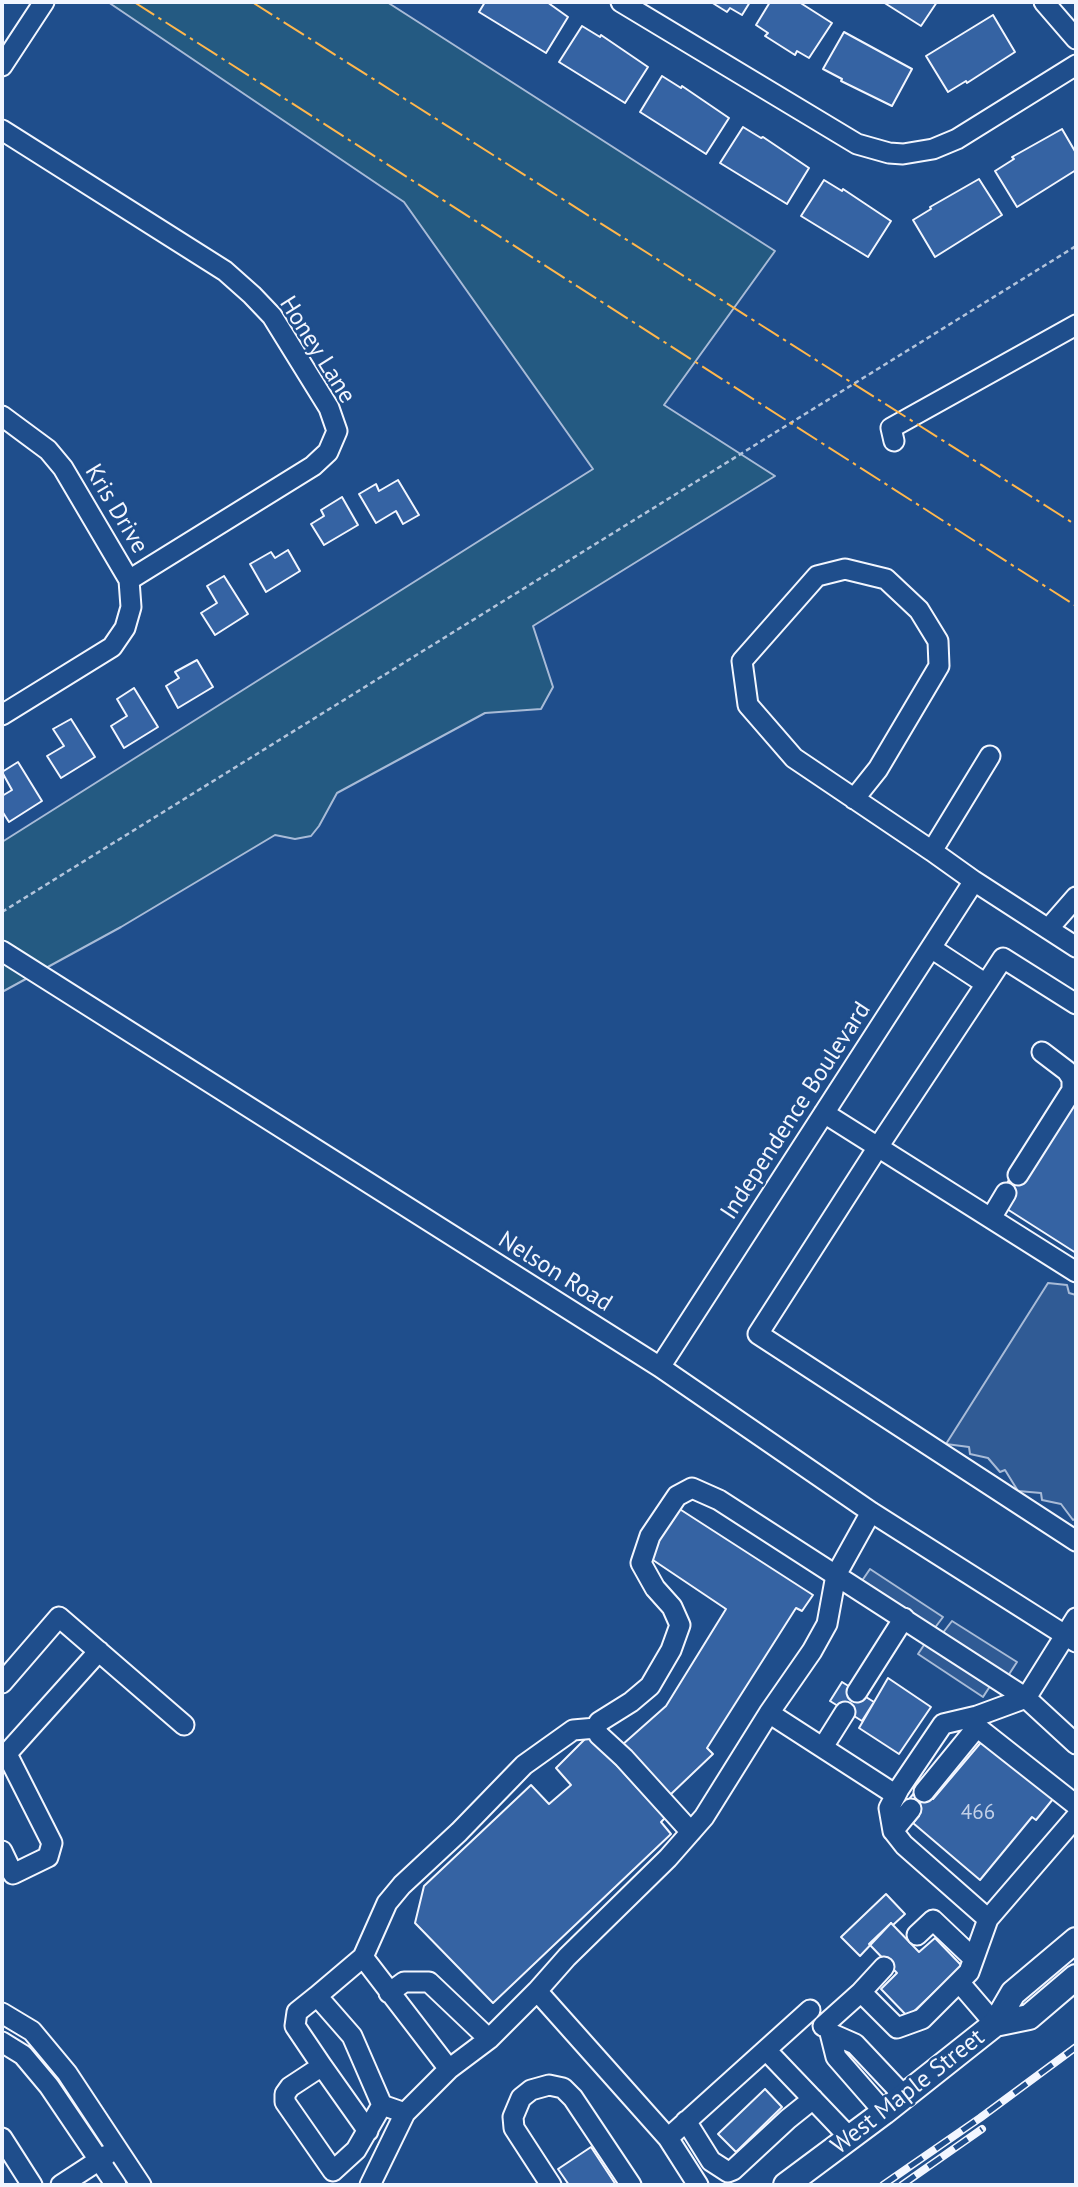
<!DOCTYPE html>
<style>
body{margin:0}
#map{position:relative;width:1078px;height:2187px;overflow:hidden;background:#1f4e8c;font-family:"PT Sans",sans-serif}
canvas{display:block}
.frame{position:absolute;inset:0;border:4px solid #f2f6ff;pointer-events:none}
</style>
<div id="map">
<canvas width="1078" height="2187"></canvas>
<div class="frame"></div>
</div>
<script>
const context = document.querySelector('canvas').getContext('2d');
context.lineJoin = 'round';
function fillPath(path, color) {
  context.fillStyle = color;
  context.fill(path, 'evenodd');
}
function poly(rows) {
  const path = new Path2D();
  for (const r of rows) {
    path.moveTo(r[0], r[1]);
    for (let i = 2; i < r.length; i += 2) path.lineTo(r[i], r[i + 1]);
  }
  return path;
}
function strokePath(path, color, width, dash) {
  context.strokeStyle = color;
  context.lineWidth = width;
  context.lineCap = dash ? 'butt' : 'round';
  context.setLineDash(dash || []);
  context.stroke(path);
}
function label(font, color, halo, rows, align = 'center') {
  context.font = font + ' "PT Sans",sans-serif';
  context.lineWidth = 5;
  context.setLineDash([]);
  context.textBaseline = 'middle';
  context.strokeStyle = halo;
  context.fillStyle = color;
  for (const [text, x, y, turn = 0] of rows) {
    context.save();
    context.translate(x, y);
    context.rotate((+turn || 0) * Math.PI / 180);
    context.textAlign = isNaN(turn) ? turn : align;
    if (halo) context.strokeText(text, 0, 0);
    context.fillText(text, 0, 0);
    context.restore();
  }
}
const green = poly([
 [108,2,387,2,775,251,664,405,775,476,533,626,553,687,541,709,485,713,337,793,319,826,311,836,295,839,275,835,121,927,2,992,2,842,593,469,404,202,108,2]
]);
fillPath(green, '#245a82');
strokePath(green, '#a8bbd7', 2);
const parking = poly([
 [1048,1283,1067,1285,1069,1293,1076,1295,1076,1518,1073,1520,1061,1504,1042,1500,1041,1493,1018,1491,1005,1470,1000,1472,988,1458,970,1454,969,1447,946,1444,1048,1283],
 [870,1569,943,1617,934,1629,942,1634,952,1621,1017,1662,1004,1682,996,1677,983,1697,918,1654,930,1636,857,1588,870,1569]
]);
fillPath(parking, '#305b95');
strokePath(parking, '#a8bbd7', 2);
const building = poly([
 [485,2,547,2,568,17,546,53,479,12,485,2],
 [711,2,750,2,742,15,730,8,727,12,711,2],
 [770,2,799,2,832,23,809,58,797,51,795,55,765,36,768,33,756,25,770,2],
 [883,2,937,2,921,26,883,2],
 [993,15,1015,52,967,83,966,81,948,92,926,56,993,15],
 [582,26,600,37,601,35,648,67,625,103,559,62,582,26],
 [844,32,912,69,892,106,841,81,842,79,823,69,844,32],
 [662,76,681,88,682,86,729,118,706,154,640,112,662,76],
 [743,127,761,138,763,137,809,168,787,204,720,163,743,127],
 [1062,129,1076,153,1076,170,1017,207,995,171,1014,159,1012,157,1062,129],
 [979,179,1002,215,935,257,913,220,931,209,930,207,979,179],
 [824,180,842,191,843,189,891,221,868,257,801,216,824,180],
 [398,480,419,515,403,524,396,511,376,523,359,494,376,484,379,491,398,480],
 [342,497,358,525,324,545,311,524,324,516,321,510,342,497],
 [288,550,300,571,266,592,250,564,271,552,275,558,288,550],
 [224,576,248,614,215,635,201,613,217,603,207,586,224,576],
 [197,660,213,687,178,708,166,686,179,678,175,672,197,660],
 [134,688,158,727,124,748,111,726,127,716,117,699,134,688],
 [71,719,95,757,61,778,47,756,64,746,53,729,71,719],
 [18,762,42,801,9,822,2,811,2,796,12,790,2,772,18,762],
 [1076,1102,1076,1253,1007,1209,1014,1198,1002,1191,1014,1172,1026,1180,1076,1102],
 [678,1508,813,1595,802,1611,796,1608,707,1748,713,1754,670,1795,622,1745,666,1706,726,1609,644,1554,678,1508],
 [888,1678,931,1707,899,1754,859,1728,888,1678],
 [842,1682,874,1702,862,1721,830,1701,842,1682],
 [589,1735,665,1818,661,1822,671,1834,493,2003,415,1923,424,1886,531,1785,549,1804,571,1785,556,1768,589,1735],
 [983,1740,1053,1799,1036,1820,1032,1817,980,1880,913,1823,919,1816,905,1804,919,1787,933,1799,983,1740],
 [886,1894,905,1914,893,1925,891,1923,860,1956,841,1937,886,1894],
 [891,1923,919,1952,935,1938,962,1966,908,2017,881,1989,897,1973,869,1944,891,1923],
 [765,2089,782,2107,736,2152,718,2134,765,2089],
 [591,2147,616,2185,569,2185,558,2169,591,2147]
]);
fillPath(building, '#3563a3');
strokePath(building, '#f2f6ff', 2);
const minor = poly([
 [621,2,857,144,889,153,903,154,933,149,957,139,1076,65],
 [1044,2,1076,39],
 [2,66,44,2],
 [2,130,225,271,252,295,272,316,329,408,337,431,328,452,313,466,129,580],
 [2,416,48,450,63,468,129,580,131,607,125,628,112,647,2,715],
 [894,441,891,428,1076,325],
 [990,756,932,851,974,881,1076,947],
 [854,799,878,769,939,666,938,641,919,610,886,579,845,569,817,576,742,661,748,705,794,758,932,851],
 [1048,929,1076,897],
 [931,948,986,984,1003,958,1076,1004],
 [2,951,660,1367,871,1512,1076,1642],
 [986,984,878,1147,758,1334,1076,1541],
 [824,1113,1076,1272],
 [1018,1175,1072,1090,1072,1079,1067,1071,1042,1052],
 [991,1218,1006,1193],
 [660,1367,974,881],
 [1076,1618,1026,1698,1076,1744],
 [2,1683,59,1617,184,1725],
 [857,1692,904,1618],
 [769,1713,896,1795],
 [977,1716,943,1724,899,1789,889,1808,893,1831,904,1845,988,1919,1076,1817],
 [977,1727,1076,1805],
 [823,1747,845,1712],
 [2,1759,99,1651],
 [924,1792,977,1727,977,1716,1026,1698],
 [893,1831,911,1809],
 [691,1832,624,1758,599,1735,596,1728,599,1722,631,1702,650,1686,671,1650,680,1625,672,1607,655,1588,641,1563,650,1536,677,1496,692,1488,719,1500,1026,1698],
 [2,1851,13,1874,48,1857,52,1843,7,1754],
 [917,1935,933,1920,973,1958],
 [363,1957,387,1903,402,1885,459,1832,524,1765,573,1730,596,1728],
 [884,1967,861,1992,897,2028,922,2019,969,1972,988,1919],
 [959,1982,995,2024],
 [389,1993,404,1982,429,1982,489,2039],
 [317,1996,297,2012,295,2026,322,2066,290,2087,285,2094,285,2102,333,2171,356,2150,382,2105],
 [2,2013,32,2031,67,2073,141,2185],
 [823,2026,861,1992],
 [830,2033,855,2044,904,2096],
 [830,2033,836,2057,884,2112],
 [2,2042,23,2055,49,2086,116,2185],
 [766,2050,850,2138],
 [322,2066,368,2131],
 [449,2069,363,1957,317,1996,352,2036,382,2105,405,2113,449,2069,489,2039,537,1991],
 [686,2121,711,2161,728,2172,733,2170,788,2119,813,2099],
 [2,2138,32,2185],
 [668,2138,810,2010],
 [61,2185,107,2155],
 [370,2185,405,2113],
 [551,2185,514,2128,513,2117,521,2098,531,2090,549,2085,563,2088,573,2098,631,2185],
 [698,2185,668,2138,537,1991,567,1957,668,1858,704,1817,769,1713,812,1651,827,1624,836,1575,871,1512]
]);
const major = poly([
 [995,2024,1029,2017,1076,1977],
 [786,2185,884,2112,995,2024,1013,1993,1076,1940]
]);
strokePath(minor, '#f2f6ff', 23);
strokePath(major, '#f2f6ff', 28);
strokePath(poly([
 [2,912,1076,246]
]), '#b3c4dc', 2.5, [5, 3.5]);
strokePath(minor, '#1f4e8c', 19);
strokePath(major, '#1f4e8c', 24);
const rail = poly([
 [883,2185,980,2118,1076,2047],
 [902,2185,982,2129]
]);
strokePath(rail, '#f2f6ff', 8);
strokePath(rail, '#1f4e8c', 5, [16]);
strokePath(poly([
 [134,2,1076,606],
 [252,2,1076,525]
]), '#ffb74d', 2, [24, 5, 3.5, 5]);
label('21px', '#c3d1e8', null, [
 ["466",978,1813]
]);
label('24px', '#f2f6ff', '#1f4e8c', [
 ["Honey Lane",317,350,58],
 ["Kris Drive",116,509,59],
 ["Independence Boulevard",796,1111,-57],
 ["Nelson Road",555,1272,32],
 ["West Maple Street",908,2092,-38]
]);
</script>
